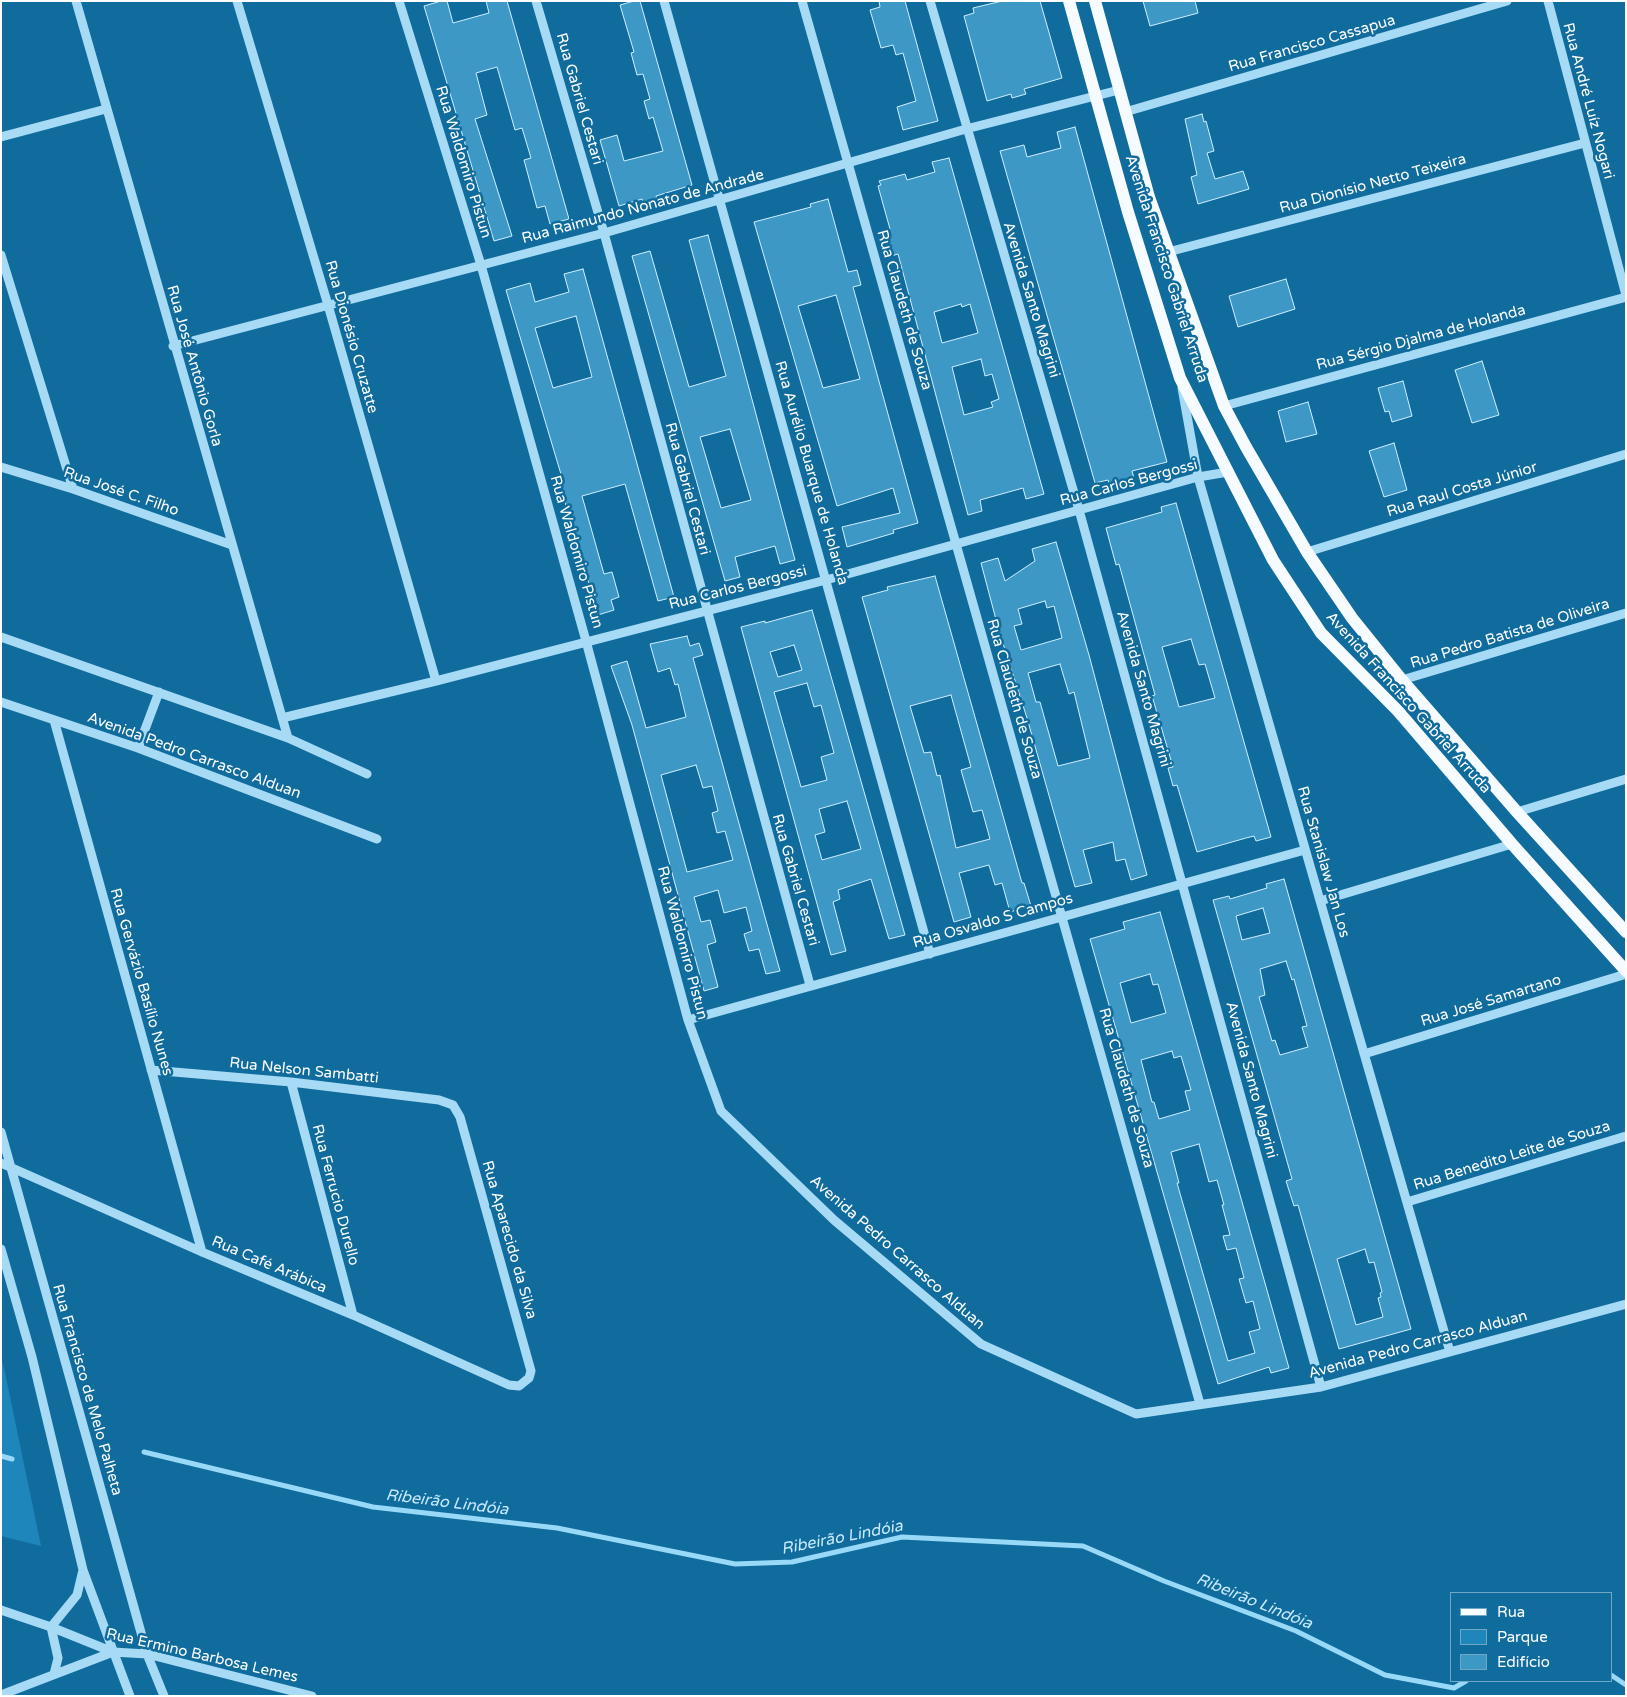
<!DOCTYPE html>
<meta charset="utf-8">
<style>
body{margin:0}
#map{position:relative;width:1627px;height:1697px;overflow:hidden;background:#116c9e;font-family:"Varela Round",sans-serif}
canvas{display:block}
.frame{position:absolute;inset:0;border:2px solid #fff;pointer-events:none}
.legend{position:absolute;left:1450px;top:1592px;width:162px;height:90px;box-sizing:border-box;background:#116c9e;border:1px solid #70a7c5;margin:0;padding:6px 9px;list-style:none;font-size:15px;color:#fff}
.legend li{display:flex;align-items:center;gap:10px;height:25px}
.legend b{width:25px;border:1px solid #70a7c5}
</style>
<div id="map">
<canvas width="1627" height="1697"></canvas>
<div class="frame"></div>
<ul class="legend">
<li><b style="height:6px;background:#f5fbff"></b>Rua</li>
<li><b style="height:14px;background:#1f86bc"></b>Parque</li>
<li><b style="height:14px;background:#3e98c6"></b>Edifício</li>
</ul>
</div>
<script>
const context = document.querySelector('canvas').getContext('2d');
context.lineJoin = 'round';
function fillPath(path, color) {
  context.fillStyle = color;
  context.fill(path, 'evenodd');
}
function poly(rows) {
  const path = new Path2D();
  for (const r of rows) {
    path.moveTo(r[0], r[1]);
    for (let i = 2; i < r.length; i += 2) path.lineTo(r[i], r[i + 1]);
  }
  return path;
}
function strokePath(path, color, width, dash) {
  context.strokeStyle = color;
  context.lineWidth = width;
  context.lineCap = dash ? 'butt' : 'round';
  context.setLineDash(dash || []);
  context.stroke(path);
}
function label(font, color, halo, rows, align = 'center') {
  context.font = font + ' "Varela Round",sans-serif';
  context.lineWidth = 5;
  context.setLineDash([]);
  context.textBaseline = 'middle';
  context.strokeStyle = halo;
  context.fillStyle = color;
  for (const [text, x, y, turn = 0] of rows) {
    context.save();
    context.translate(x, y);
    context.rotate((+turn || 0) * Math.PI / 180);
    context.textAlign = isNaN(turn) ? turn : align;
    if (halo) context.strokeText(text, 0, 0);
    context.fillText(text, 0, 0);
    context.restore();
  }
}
fillPath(poly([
 [1,1358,4,1368,41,1546,1,1536]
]), '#1f86bc');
strokePath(poly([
 [144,1452,373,1507,557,1528,735,1564,792,1562,902,1537,1083,1546,1164,1581,1296,1631,1385,1675,1454,1688,1466,1681],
 [1,1456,12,1459],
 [1611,1675,1626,1685]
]), '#99d9f8', 5);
const building = poly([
 [441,1,447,1,453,23,489,13,486,1,507,1,569,219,550,224,545,206,537,208,524,160,531,158,522,128,515,130,497,67,476,73,487,115,475,119,512,236,494,241,424,6,441,1],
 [634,1,640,1,692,185,656,196,659,206,645,210,642,199,619,206,600,140,617,135,624,161,663,151,653,117,649,119,644,101,650,99,643,74,637,75,631,53,634,52,620,5,634,1],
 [879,1,905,1,938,121,903,130,897,107,916,101,903,53,896,55,893,45,881,48,870,10,880,7,879,1],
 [1002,1,1040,1,1062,78,1024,89,1026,94,1012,98,1011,94,987,101,964,16,974,13,973,8,1002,1],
 [1143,1,1195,1,1198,13,1150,26,1143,1],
 [1202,114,1204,122,1206,121,1214,151,1207,153,1215,179,1243,171,1249,189,1198,204,1191,177,1197,175,1185,119,1202,114],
 [1075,127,1167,462,1132,471,1134,478,1110,486,1108,480,1095,483,1000,151,1024,145,1027,157,1061,148,1057,132,1075,127],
 [949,158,1044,494,1026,499,1023,488,980,500,982,511,968,515,898,254,888,257,881,232,890,229,878,186,881,185,879,181,905,174,907,180,935,172,932,162,949,158],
 [961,304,962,307,970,304,978,333,942,343,934,312,961,304],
 [981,359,985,376,992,374,999,399,991,402,993,407,964,415,952,367,981,359],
 [828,199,848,272,857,270,861,285,853,287,918,523,893,530,894,533,847,547,842,527,900,513,893,488,837,506,754,222,811,207,810,204,828,199],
 [836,295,860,379,823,388,798,306,836,295],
 [708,235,795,560,780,564,775,546,735,557,740,577,725,581,632,256,650,251,689,387,726,376,689,240,708,235],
 [730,429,751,500,721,508,700,437,730,429],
 [583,269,674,597,658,601,625,484,582,496,604,574,612,572,619,597,611,600,614,610,598,615,559,482,563,481,506,290,530,283,535,302,569,292,564,274,583,269],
 [576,316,592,377,553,388,535,328,576,316],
 [1286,279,1295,309,1238,327,1229,296,1286,279],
 [1482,361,1499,415,1472,423,1455,370,1482,361],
 [1403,381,1412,416,1392,422,1389,411,1385,412,1378,388,1403,381],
 [1308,402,1317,434,1286,442,1278,411,1308,402],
 [1394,443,1407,490,1384,497,1369,451,1394,443],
 [1176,503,1271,837,1256,841,1254,836,1246,838,1197,852,1177,785,1173,786,1168,768,1173,767,1152,696,1155,695,1119,564,1116,565,1106,528,1162,512,1161,507,1176,503],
 [1191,639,1199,665,1205,664,1215,698,1179,707,1162,647,1191,639],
 [1056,542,1089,655,1147,875,1131,880,1125,859,1116,861,1113,842,1083,850,1092,883,1075,887,1027,718,999,631,981,563,998,558,1005,581,1035,561,1032,549,1056,542],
 [1045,601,1047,608,1054,606,1062,638,1021,650,1014,626,1022,624,1018,609,1045,601],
 [1060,664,1069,694,1074,692,1090,758,1058,766,1040,702,1036,702,1028,673,1060,664],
 [935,576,1022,883,1024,883,1031,906,1010,912,1002,883,995,885,989,865,959,873,971,917,954,922,862,597,888,590,887,587,935,576],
 [951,695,971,767,961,770,973,812,982,810,990,839,956,848,940,775,937,776,931,752,924,753,910,706,951,695],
 [812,610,905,935,889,939,871,879,838,890,840,899,833,902,846,951,831,955,741,627,765,621,765,623,812,610],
 [794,645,802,670,778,677,770,652,794,645],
 [807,683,814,707,821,705,834,753,821,757,827,780,801,787,774,692,807,683],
 [847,801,861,849,822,860,815,835,825,832,819,809,847,801],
 [687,636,690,646,699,643,703,655,693,658,780,971,766,974,759,949,749,951,744,934,752,931,746,907,724,913,718,890,694,897,701,922,710,920,716,942,707,945,718,987,704,991,632,725,611,666,627,661,646,728,686,717,678,684,675,685,670,668,658,672,650,644,687,636],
 [696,765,703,788,712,786,718,811,712,813,717,833,725,831,733,860,687,872,661,775,696,765],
 [1284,879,1411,1329,1339,1349,1298,1205,1294,1206,1286,1181,1292,1179,1213,900,1229,896,1230,899,1267,888,1266,884,1284,879],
 [1263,908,1270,933,1242,940,1236,916,1263,908],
 [1286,961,1292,980,1294,979,1307,1026,1302,1027,1308,1047,1280,1055,1275,1040,1272,1041,1259,997,1265,995,1260,969,1286,961],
 [1365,1249,1369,1263,1374,1262,1382,1292,1380,1293,1381,1297,1378,1298,1383,1317,1356,1325,1337,1259,1365,1249],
 [1160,912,1289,1368,1271,1373,1269,1367,1218,1384,1090,939,1125,929,1123,922,1160,912],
 [1150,974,1153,985,1158,984,1166,1013,1131,1023,1120,983,1150,974],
 [1172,1051,1174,1058,1181,1056,1191,1090,1185,1091,1190,1110,1159,1119,1154,1102,1152,1102,1141,1060,1172,1051],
 [1199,1144,1209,1182,1217,1180,1224,1205,1222,1205,1230,1235,1223,1236,1227,1250,1236,1248,1244,1278,1239,1279,1246,1303,1253,1301,1260,1329,1249,1332,1255,1353,1228,1361,1177,1183,1179,1183,1171,1152,1199,1144]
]);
fillPath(building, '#3e98c6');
strokePath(building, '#d0effe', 1);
strokePath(poly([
 [76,1,288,738],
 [237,1,328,305,436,681],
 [399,1,481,265,586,641,688,1020,721,1111,834,1220,981,1344,1136,1414,1321,1387,1626,1304],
 [536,1,604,233,810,985],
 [664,1,930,954],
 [802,1,1200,1404],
 [930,1,1079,510,1321,1387],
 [1548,1,1626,295],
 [1125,112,1507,1],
 [1,137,106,109],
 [1168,252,1585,143],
 [1,255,73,489],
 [173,346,604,233,966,129,1119,90],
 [1182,388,1198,477,1450,1352],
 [1224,406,1626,297],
 [1,467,73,489,232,545],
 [1307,552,1626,454],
 [1,637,288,738,367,774],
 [1402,680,1626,613],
 [1,702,138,748,377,839],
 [282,718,436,681,826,580,1198,477,1228,472],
 [54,720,202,1252],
 [138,748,159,692],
 [1517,812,1626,779],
 [1320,901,1512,844],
 [688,1020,1305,850],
 [1364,1054,1626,974],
 [291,1082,353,1315],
 [1,1132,147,1654,164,1696],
 [1,1163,202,1252,353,1315,509,1385,519,1386,529,1378,531,1371,460,1117,453,1105,439,1100,291,1082,151,1070],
 [1407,1202,1626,1136],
 [1,1249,32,1357,83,1570,130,1696],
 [1,1610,51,1627,113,1652,147,1654,312,1696],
 [51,1627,77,1595,83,1570],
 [51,1627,58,1658,54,1674],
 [1,1695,113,1652]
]), '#a7dbf5', 9);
strokePath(poly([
 [1069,1,1128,212,1180,378,1273,560,1321,633,1398,711,1512,844,1626,971],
 [1095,1,1149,197,1224,406,1246,447,1307,552,1352,618,1402,680,1517,812,1626,932]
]), '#f5fbff', 12);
label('15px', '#fff', '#116c9e', [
 ["Rua Francisco Cassapua",1312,44,-16],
 ["Rua Gabriel Cestari",579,99,74],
 ["Rua André Luíz Nogari",1588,101,75],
 ["Rua Waldomiro Pistun",463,162,73],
 ["Rua Dionísio Netto Teixeira",1373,184,-15],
 ["Rua Raimundo Nonato de Andrade",643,207,-15],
 ["Avenida Francisco Gabriel Arruda",1166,269,72],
 ["Avenida Santo Magrini",1031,300,73],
 ["Rua Claudeth de Souza",904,310,74],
 ["Rua Dionésio Cruzatte",351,337,74],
 ["Rua Sérgio Djalma de Holanda",1421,338,-15],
 ["Rua José Antônio Gorla",194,366,74],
 ["Rua Aurélio Buarque de Holanda",811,473,74],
 ["Rua Carlos Bergossi",1129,483,-15],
 ["Rua Gabriel Cestari",687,489,75],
 ["Rua Raul Costa Júnior",1462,490,-17],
 ["Rua José C. Filho",121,492,19],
 ["Rua Waldomiro Pistun",576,552,74],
 ["Rua Carlos Bergossi",738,588,-14],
 ["Rua Pedro Batista de Oliveira",1510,634,-17],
 ["Avenida Santo Magrini",1143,689,74],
 ["Rua Claudeth de Souza",1014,699,74],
 ["Avenida Francisco Gabriel Arruda",1408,703,48],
 ["Avenida Pedro Carrasco Alduan",194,756,20],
 ["Rua Stanislaw Jan Los",1323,862,74],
 ["Rua Gabriel Cestari",795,880,74],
 ["Rua Osvaldo S Campos",993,921,-16],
 ["Rua Waldomiro Pistun",682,943,75],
 ["Rua Gervázio Basílio Nunes",141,982,74],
 ["Rua José Samartano",1491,1001,-17],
 ["Rua Nelson Sambatti",304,1071,6],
 ["Avenida Santo Magrini",1251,1080,75],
 ["Rua Claudeth de Souza",1126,1088,74],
 ["Rua Benedito Leite de Souza",1512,1156,-17],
 ["Rua Ferrucio Durello",335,1195,75],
 ["Rua Aparecido da Silva",509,1240,74],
 ["Avenida Pedro Carrasco Alduan",897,1253,41],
 ["Rua Café Arábica",269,1265,23],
 ["Avenida Pedro Carrasco Alduan",1418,1345,-15],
 ["Rua Francisco de Melo Palheta",87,1390,74],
 ["Rua Ermino Barbosa Lemes",202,1656,13]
]);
label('italic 16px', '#c7eafc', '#116c9e', [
 ["Ribeirão Lindóia",447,1503,7],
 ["Ribeirão Lindóia",842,1538,-11],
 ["Ribeirão Lindóia",1254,1602,22]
]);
</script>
